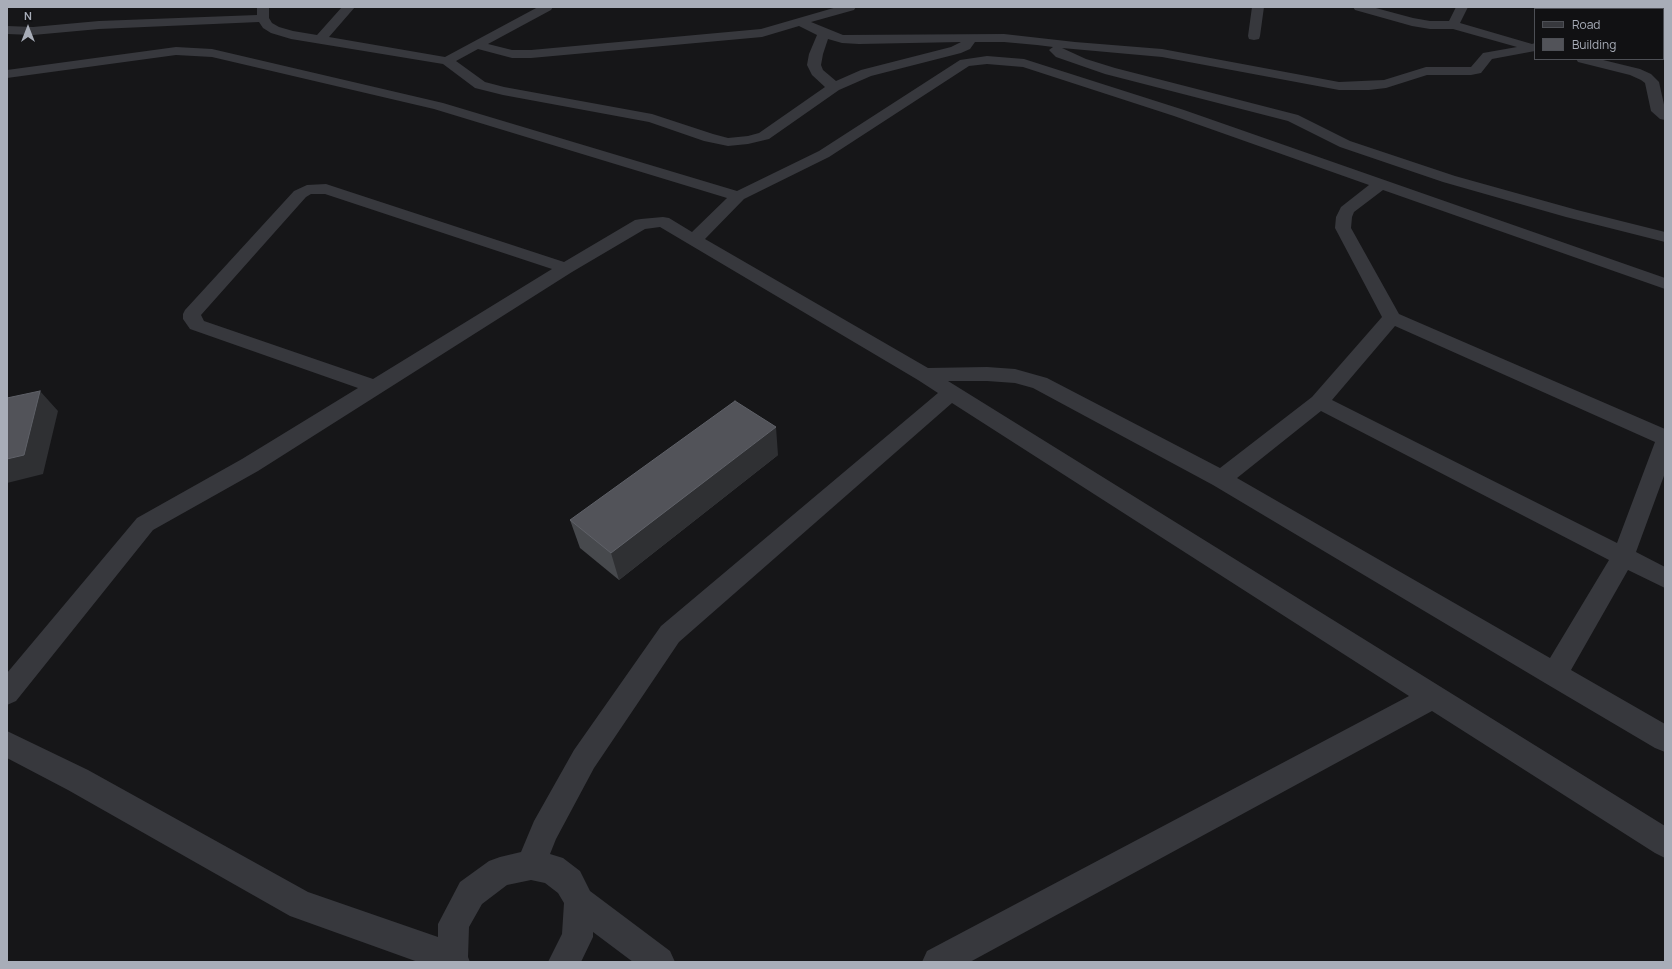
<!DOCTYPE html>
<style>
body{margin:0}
#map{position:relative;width:1672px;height:969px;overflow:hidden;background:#161618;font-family:Manrope,sans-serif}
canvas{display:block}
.frame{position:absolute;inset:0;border:8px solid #a8adb8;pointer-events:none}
.legend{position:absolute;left:1534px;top:8px;width:130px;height:52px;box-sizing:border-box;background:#111113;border:1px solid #4d4f55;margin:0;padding:5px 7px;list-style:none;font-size:12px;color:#a8adb8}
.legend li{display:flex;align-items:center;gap:8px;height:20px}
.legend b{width:20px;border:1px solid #4d4f55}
.north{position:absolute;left:8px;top:8px;width:40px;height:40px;-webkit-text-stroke:3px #111113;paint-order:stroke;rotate:0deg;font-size:11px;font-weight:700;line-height:16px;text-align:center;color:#a8adb8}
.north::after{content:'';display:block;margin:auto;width:14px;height:18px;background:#a8adb8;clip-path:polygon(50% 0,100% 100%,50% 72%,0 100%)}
</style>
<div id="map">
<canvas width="1672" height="969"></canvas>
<div class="frame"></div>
<ul class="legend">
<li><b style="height:5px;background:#37383d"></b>Road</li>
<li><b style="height:11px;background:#525359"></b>Building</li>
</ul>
<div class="north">N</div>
</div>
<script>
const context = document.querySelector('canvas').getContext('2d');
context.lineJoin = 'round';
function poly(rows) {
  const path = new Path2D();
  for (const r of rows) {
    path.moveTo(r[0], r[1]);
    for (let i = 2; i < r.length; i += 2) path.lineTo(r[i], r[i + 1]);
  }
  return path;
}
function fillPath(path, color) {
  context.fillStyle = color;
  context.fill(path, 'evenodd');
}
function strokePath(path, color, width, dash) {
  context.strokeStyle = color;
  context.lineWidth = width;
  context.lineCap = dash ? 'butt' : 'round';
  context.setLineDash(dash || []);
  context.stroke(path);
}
fillPath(poly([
 [257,7,269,7,269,18,272,23,279,27,293,31,317,35,342,7,355,7,329,37,445,57,538,7,553,7,551,10,488,44,512,50,531,50,761,29,837,7,856,7,854,10,811,22,843,35,1004,34,1075,42,1162,49,1339,82,1384,80,1426,67,1471,67,1483,53,1517,47,1453,29,1430,29,1412,26,1355,10,1353,7,1372,7,1413,18,1430,21,1449,21,1456,7,1468,7,1460,23,1532,44,1535,43,1535,51,1492,59,1481,73,1471,75,1427,75,1386,88,1369,90,1339,90,1162,57,1062,48,1086,59,1115,68,1298,115,1350,141,1455,176,1577,210,1665,232,1665,242,1566,217,1443,182,1340,147,1288,121,1105,74,1056,57,1049,50,1053,47,1037,45,1004,42,975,42,970,49,961,53,871,76,839,90,769,139,748,144,728,146,704,141,649,122,503,95,475,88,443,64,291,39,271,33,263,28,259,22,99,29,33,35,7,34,7,26,33,27,99,21,257,15,257,7],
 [799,26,817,35,809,54,807,65,812,75,825,87,759,133,748,136,728,138,713,134,652,114,504,87,485,82,456,61,478,49,512,58,531,58,762,37,799,26],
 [828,39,842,43,859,44,961,42,951,47,861,70,836,81,823,70,821,65,823,54,828,39],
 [1252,7,1264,7,1260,36,1259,39,1254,40,1249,39,1248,36,1252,7],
 [176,47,212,49,443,103,737,191,819,151,960,60,987,56,1024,59,1184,110,1665,278,1665,289,1383,190,1354,212,1352,217,1351,228,1399,314,1665,429,1665,473,1636,552,1665,567,1665,588,1628,570,1571,670,1665,724,1665,752,1655,748,1545,683,1213,485,1033,388,1015,383,987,381,948,381,1665,826,1665,858,1655,853,1432,711,970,962,922,962,927,951,1409,696,952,403,679,642,594,768,556,839,550,854,563,858,580,871,590,891,670,951,675,962,633,962,593,932,593,937,581,962,548,962,562,934,564,903,558,893,545,883,531,880,507,885,482,904,469,927,468,957,470,962,418,962,290,916,68,790,7,758,7,731,88,770,308,892,438,937,438,924,460,882,489,861,500,857,521,852,534,821,574,750,661,626,938,393,918,380,660,227,645,229,572,272,258,471,153,530,16,701,7,705,7,673,137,518,242,459,358,388,190,329,183,319,183,314,185,310,294,191,307,185,326,184,332,186,564,262,635,220,641,219,663,217,669,218,692,232,727,198,434,109,212,57,176,55,7,78,7,70,176,47],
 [987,64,1023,67,1174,116,1369,185,1341,207,1336,217,1335,228,1382,317,1312,397,1220,468,1047,378,1015,369,987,367,928,368,705,239,744,199,829,157,969,66,987,64],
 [311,194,325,194,552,269,373,379,204,321,201,315,306,197,311,194],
 [1395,326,1655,442,1617,543,1332,400,1395,326],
 [1321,411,1609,560,1550,658,1237,478,1321,411],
 [1576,59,1599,59,1640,69,1651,74,1659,82,1665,109,1665,120,1660,119,1651,111,1645,83,1641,80,1630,75,1578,62,1576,59]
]), '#37383d');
fillPath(poly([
 [778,455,619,580,580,548,570,520]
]), '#47494d');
fillPath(poly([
 [40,391,58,411,43,474,7,483,7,459],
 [776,427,778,455,619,580,611,553]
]), '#2f3033');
const building = poly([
 [40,391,24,455,7,459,7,398,40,391],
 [735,401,776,427,611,553,570,520,735,401]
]);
fillPath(building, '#525359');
strokePath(building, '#5f6168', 1);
</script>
